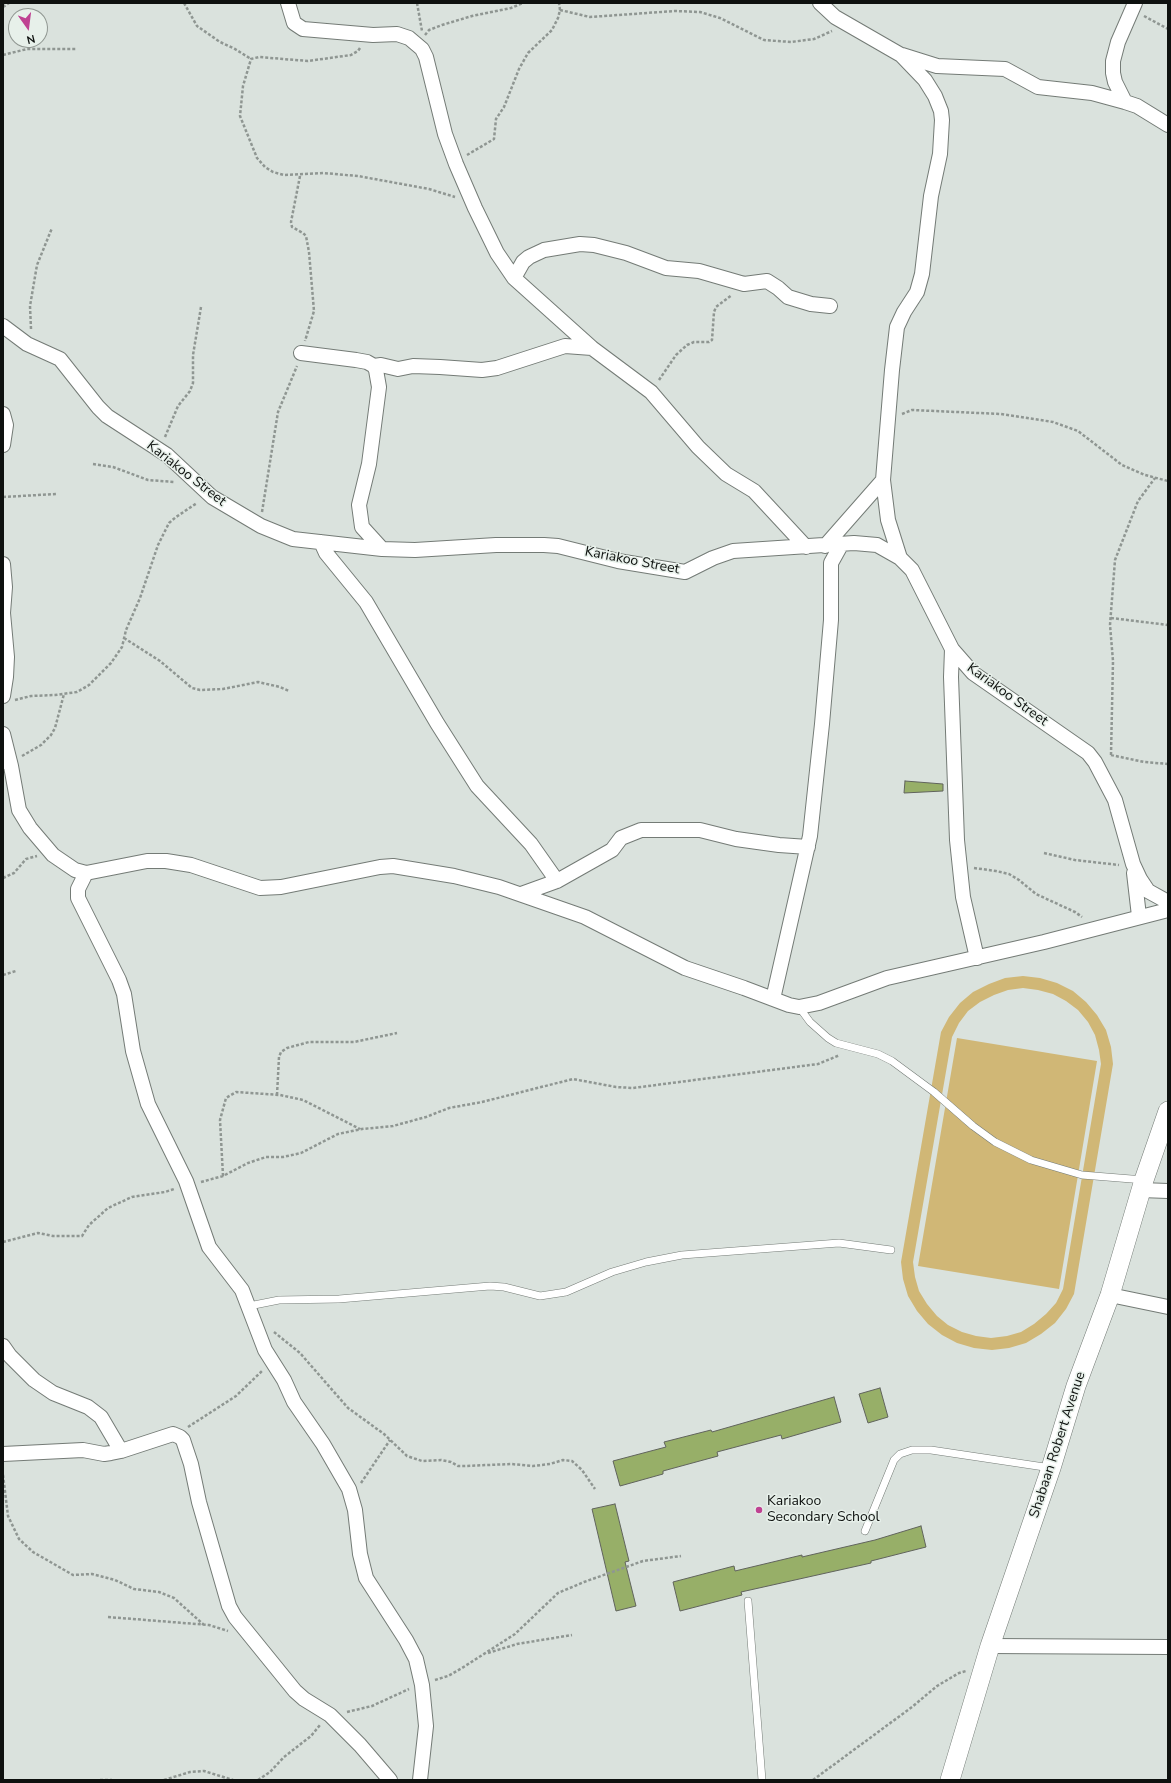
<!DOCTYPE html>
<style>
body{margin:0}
#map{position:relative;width:1171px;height:1783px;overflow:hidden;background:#dae2dd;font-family:"Nunito Sans",sans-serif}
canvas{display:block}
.frame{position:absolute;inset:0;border:4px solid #0e110f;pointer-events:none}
.north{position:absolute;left:8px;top:8px;width:40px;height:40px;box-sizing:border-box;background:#e7f0ea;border:1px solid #909792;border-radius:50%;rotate:166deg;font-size:11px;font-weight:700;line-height:16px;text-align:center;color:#0e110f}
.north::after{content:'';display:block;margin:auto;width:14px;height:18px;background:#bf4292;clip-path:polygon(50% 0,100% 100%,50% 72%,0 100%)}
</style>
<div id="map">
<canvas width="1171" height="1783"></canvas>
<div class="frame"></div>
<div class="north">N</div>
</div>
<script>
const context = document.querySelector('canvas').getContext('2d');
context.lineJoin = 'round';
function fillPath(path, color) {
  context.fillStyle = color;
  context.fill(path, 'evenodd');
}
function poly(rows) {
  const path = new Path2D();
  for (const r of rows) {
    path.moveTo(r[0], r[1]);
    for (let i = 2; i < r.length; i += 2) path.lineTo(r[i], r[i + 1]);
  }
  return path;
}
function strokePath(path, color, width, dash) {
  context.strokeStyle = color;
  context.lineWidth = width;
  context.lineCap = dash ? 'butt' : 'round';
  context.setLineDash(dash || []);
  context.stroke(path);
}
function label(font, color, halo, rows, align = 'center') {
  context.font = font + ' "Nunito Sans",sans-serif';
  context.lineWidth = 3;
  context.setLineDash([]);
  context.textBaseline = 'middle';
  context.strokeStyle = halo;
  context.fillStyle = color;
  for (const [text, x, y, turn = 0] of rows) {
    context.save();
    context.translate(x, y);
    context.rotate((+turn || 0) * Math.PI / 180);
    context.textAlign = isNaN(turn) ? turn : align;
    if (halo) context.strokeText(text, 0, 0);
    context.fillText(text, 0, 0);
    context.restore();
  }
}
fillPath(poly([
 [1023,976,1040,978,1057,983,1073,991,1086,1002,1097,1015,1106,1030,1111,1047,1113,1064,1074,1294,1066,1309,1055,1323,1041,1334,1026,1343,1009,1348,992,1350,974,1348,957,1343,942,1335,928,1324,917,1311,908,1296,903,1279,901,1262,941,1032,949,1017,960,1003,973,992,989,984,1005,978],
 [1023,988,1038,990,1053,994,1066,1001,1078,1010,1088,1022,1095,1035,1099,1050,1101,1064,1063,1289,1056,1303,1046,1314,1034,1324,1021,1332,1007,1336,991,1338,976,1336,962,1332,948,1325,937,1316,927,1304,919,1291,915,1277,913,1262,952,1037,959,1023,968,1011,980,1002,994,995,1008,990],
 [957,1038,1097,1061,1059,1289,918,1266]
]), '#d0b776');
const building = poly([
 [905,781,943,784,943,791,904,793,905,781],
 [880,1388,888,1417,868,1423,859,1394,880,1388],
 [834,1397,841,1422,782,1439,781,1435,717,1452,718,1456,663,1471,663,1474,620,1486,613,1461,666,1447,664,1442,711,1430,712,1432,834,1397],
 [615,1504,629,1561,625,1562,636,1606,616,1611,592,1509,615,1504],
 [921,1526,926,1547,871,1561,871,1563,741,1592,742,1595,680,1611,673,1582,734,1566,735,1571,802,1555,802,1557,875,1540,921,1526]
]);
fillPath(building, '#97af68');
strokePath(building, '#60635c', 1);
const lane = poly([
 [799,1007,810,1022,828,1038,836,1043,855,1048,878,1054,892,1061,934,1092,973,1126,995,1142,1031,1160,1082,1175,1144,1180],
 [249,1306,279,1300,339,1299,490,1286,504,1287,540,1296,566,1292,612,1272,646,1262,682,1255,839,1243,891,1250],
 [865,1531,894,1460,900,1454,912,1450,931,1450,1051,1468],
 [748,1601,762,1780]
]);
const street = poly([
 [288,3,294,23,303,29,373,35,397,34,409,38,422,49,426,57,445,134,456,164,475,208,497,253,514,278,592,348,651,392,698,447,726,474,754,491,806,547],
 [820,3,835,17,901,55,925,80,935,96,941,111,942,120,940,154,931,196,922,274,917,292,904,312,897,327,892,370,883,480,888,520,900,558],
 [902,55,937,66,1005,69,1038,87,1092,93,1125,102,1137,106,1168,125],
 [1125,102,1115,82,1113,73,1113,61,1118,42,1135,3],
 [514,278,523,262,529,257,544,250,580,244,594,245,626,253,666,268,699,271,744,284,767,281,778,288,788,297,811,304,830,306],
 [3,326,27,344,60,359,98,407,107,416,167,455,212,497,261,526,293,539,382,549,415,550,496,545,544,545,558,546,618,561,685,572,713,558,733,551,854,543,877,545,900,558,912,570,952,649,973,673,1088,753,1095,762,1115,800,1133,864,1140,879,1148,891,1168,902],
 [301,353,356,360,367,362,374,366,376,370,379,387,369,464,359,505,362,527,382,549],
 [374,366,381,365,398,369,413,366,440,367,482,370,497,368,565,346,592,348],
 [3,414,6,425,3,445],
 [321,542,326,553,366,602,437,723,477,786,531,844,557,881],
 [825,546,883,480],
 [3,564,5,587,3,613,7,657,6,677,3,696],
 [952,649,951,677,957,840,963,897,977,958],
 [3,734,11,766],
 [3,757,11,766,19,810,30,828,53,855,75,870,86,873,147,861,166,861,191,865,260,888,281,887,380,867,393,866,454,876,499,887,585,917,685,968,744,988,789,1005,799,1007,819,1003,887,978,1044,942,1168,910],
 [86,873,78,889,78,898,119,980,124,994,133,1051,148,1104,186,1181,209,1247,242,1290,265,1350,284,1380,294,1402,323,1444,349,1489,355,1510,360,1554,366,1578,406,1640,416,1659,422,1685,426,1726,420,1780],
 [1134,873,1139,916],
 [521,894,557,881,612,850,621,838,641,830,700,830,736,839,779,845,808,847],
 [773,999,810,836,822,724,831,620,831,563,841,545],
 [1141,1190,1168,1191],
 [1110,1295,1168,1307],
 [3,1346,10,1356,34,1380,53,1393,88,1407,101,1417,121,1451],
 [3,1454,83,1450,104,1454,111,1453,121,1451,173,1434,180,1437,183,1440,191,1464,199,1502,229,1606,235,1617,295,1691,304,1699,330,1715,360,1745,390,1780],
 [990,1646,1168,1647]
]);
const secondary = poly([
 [950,1780,990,1646,1051,1468,1076,1386,1110,1295,1144,1180,1168,1111]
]);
strokePath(lane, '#747b76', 8);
strokePath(street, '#747b76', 16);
strokePath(secondary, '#747b76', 20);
strokePath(poly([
 [184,3,197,26,220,42,235,49,251,59],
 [417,3,422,31],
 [3,7,9,3],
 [560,10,590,17,675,11,700,12,720,18,764,40,791,42,814,39,832,31],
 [1144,16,1168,29],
 [425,35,429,30,442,25,472,16,511,8,523,3],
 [360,48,358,51,351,55,308,61,259,57,251,59,243,86,240,116,257,158,265,167,273,172,284,175,323,173,358,176,429,189,455,197],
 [3,55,27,49,76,49],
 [467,155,494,139,496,119,504,107,519,69,528,53,552,30,558,18,560,10,559,3],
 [300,176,291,222,292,227,303,233,306,236,309,252,314,311,305,341],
 [31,329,30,306,37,265,52,228],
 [659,380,676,355,687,345,694,342,709,342,712,340,714,312,716,307,732,295],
 [902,414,912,410,1001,414,1053,422,1078,431,1122,465,1145,475,1168,481],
 [165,437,178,406,190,391,193,383,193,355,201,307],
 [93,464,113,467,148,480,175,482],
 [3,497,56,494],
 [262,512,278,412,297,366],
 [1111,618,1168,625],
 [124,638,160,661,192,688,200,690,223,689,258,682,280,687,289,691],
 [15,700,31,696,55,695,77,692,89,685,111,663,122,647,126,630,140,598,158,545,169,523,176,517,197,503],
 [1111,755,1113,661,1110,625,1115,560,1138,501,1155,478],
 [1111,755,1144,762,1168,764],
 [22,756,41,745,51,735,55,728,64,694],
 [1044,853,1075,860,1119,865],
 [974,868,996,871,1009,874,1019,880,1036,894,1075,912,1082,917],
 [3,878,14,873,26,859,37,856],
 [3,975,16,971],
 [277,1095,279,1057,281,1052,287,1048,309,1042,354,1042,397,1033],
 [223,1176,220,1120,226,1098,236,1092,280,1095,303,1100,360,1129],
 [201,1182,223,1176,248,1163,266,1157,283,1157,301,1153,338,1134,362,1129,393,1126,426,1117,449,1108,482,1102,573,1079,616,1087,633,1088,818,1064,840,1055],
 [3,1242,38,1233,53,1236,82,1236,89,1225,108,1208,132,1197,165,1192,174,1189],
 [274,1332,300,1353,348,1408,384,1434,407,1456,422,1461,441,1460,451,1462,458,1466,465,1466,511,1464,533,1466,550,1464,563,1460,572,1461,582,1470,595,1489],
 [188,1427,236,1396,262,1371],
 [3,1475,8,1516,19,1539,33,1552,73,1575,92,1574,115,1580,134,1589,159,1592,174,1598,204,1625],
 [361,1483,390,1440],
 [108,1617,209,1625,228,1631],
 [488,1653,517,1644,572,1635],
 [435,1680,448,1676,462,1668,515,1634,558,1593,584,1582,643,1561,681,1556],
 [347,1712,372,1706,409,1689],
 [100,1780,112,1780],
 [164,1780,190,1772,204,1771,233,1780],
 [258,1780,270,1772,284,1757,311,1736,320,1725],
 [813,1780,912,1707,937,1686,959,1673,966,1671]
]), '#8f9692', 2.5, [3, 2]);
strokePath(lane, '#fff', 7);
strokePath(street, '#fff', 14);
strokePath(secondary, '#fff', 19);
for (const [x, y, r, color] of [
 [759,1510,4,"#bf4292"]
]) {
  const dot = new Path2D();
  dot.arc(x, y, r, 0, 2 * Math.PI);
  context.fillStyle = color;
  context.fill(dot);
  strokePath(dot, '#e7f0ea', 1.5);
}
label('14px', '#0e110f', '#e7f0ea', [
 ["Kariakoo Street",186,474,38],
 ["Kariakoo Street",632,561,11],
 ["Kariakoo Street",1007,695,36],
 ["Shabaan Robert Avenue",1058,1445,-72]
]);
label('14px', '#0e110f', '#e7f0ea', [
 ["Kariakoo",767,1502],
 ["Secondary School",767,1518]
], 'left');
</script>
